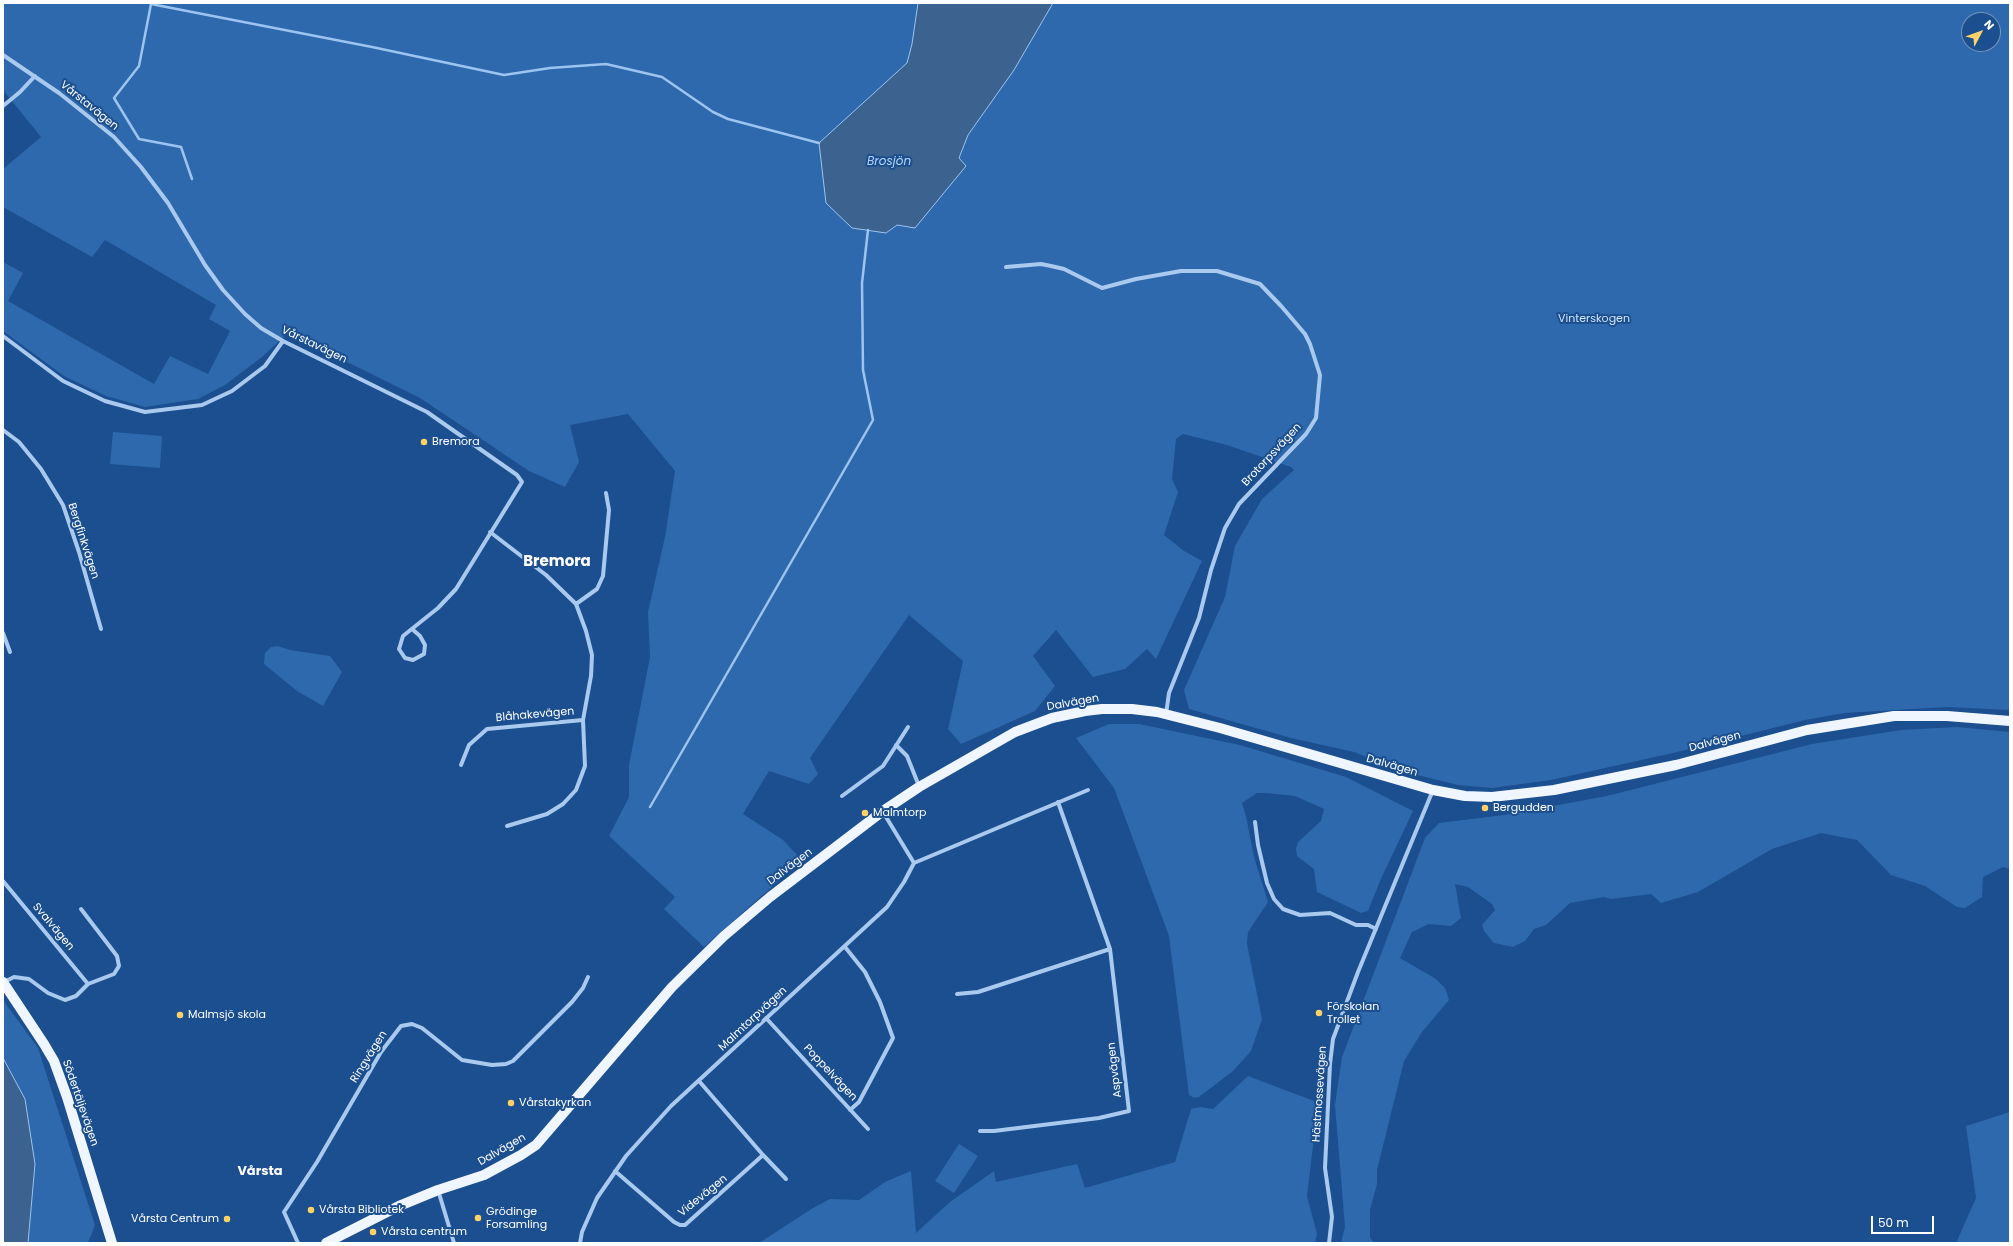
<!DOCTYPE html>
<meta charset="utf-8">
<style>
body{margin:0}
#map{position:relative;width:2013px;height:1246px;overflow:hidden;background:#1b4f8f;font-family:Poppins,sans-serif}
canvas{display:block}
.frame{position:absolute;inset:0;border:4px solid #fff;pointer-events:none}
.north{position:absolute;left:1961px;top:12px;width:40px;height:40px;box-sizing:border-box;background:#1b4f8f;border:1px solid #7695bc;border-radius:50%;rotate:49deg;font-size:11px;font-weight:700;line-height:16px;text-align:center;color:#fff}
.north::after{content:'';display:block;margin:auto;width:14px;height:18px;background:#ffd166;clip-path:polygon(50% 0,100% 100%,50% 72%,0 100%)}
.scale{position:absolute;left:1871px;top:1216px;width:63px;height:18px;box-sizing:border-box;border:2px solid #fff;border-top:0;padding-left:5px;font-size:12px;line-height:14px;white-space:nowrap;color:#fff;-webkit-text-stroke:3px #1b4f8f;paint-order:stroke}
</style>
<div id="map">
<canvas width="2013" height="1246"></canvas>
<div class="frame"></div>
<div class="north">N</div>
<div class="scale">50 m</div>
</div>
<script>
const context = document.querySelector('canvas').getContext('2d');
context.lineJoin = 'round';
function fillPath(path, color) {
  context.fillStyle = color;
  context.fill(path, 'evenodd');
}
function poly(rows) {
  const path = new Path2D();
  for (const r of rows) {
    path.moveTo(r[0], r[1]);
    for (let i = 2; i < r.length; i += 2) path.lineTo(r[i], r[i + 1]);
  }
  return path;
}
function strokePath(path, color, width, dash) {
  context.strokeStyle = color;
  context.lineWidth = width;
  context.lineCap = dash ? 'butt' : 'round';
  context.setLineDash(dash || []);
  context.stroke(path);
}
function label(font, color, halo, rows, align = 'center') {
  context.font = font + ' Poppins,sans-serif';
  context.lineWidth = 4;
  context.setLineDash([]);
  context.textBaseline = 'middle';
  context.strokeStyle = halo;
  context.fillStyle = color;
  for (const [text, x, y, turn = 0] of rows) {
    context.save();
    context.translate(x, y);
    context.rotate((+turn || 0) * Math.PI / 180);
    context.textAlign = isNaN(turn) ? turn : align;
    if (halo) context.strokeText(text, 0, 0);
    context.fillText(text, 0, 0);
    context.restore();
  }
}
fillPath(poly([
 [3,3,2010,3,2010,710,1947,707,1844,713,1805,720,1673,753,1551,780,1492,788,1458,785,1405,772,1354,752,1291,738,1189,709,1184,690,1225,597,1235,546,1262,499,1294,470,1291,467,1227,445,1183,434,1176,439,1172,479,1178,492,1164,535,1184,551,1202,561,1156,659,1147,649,1125,669,1093,677,1056,630,1033,656,1055,686,1035,711,961,744,948,729,963,661,909,615,810,758,818,774,809,784,769,771,743,814,783,840,802,860,704,947,664,909,675,897,609,836,629,797,629,765,650,657,648,612,665,537,675,471,628,414,570,425,579,462,565,487,529,471,420,398,288,333,262,357,225,385,198,399,145,407,106,396,64,376,3,331,3,262,23,273,8,301,154,384,170,356,208,374,230,331,209,319,216,305,105,240,92,257,3,207,3,169,41,137,3,90],
 [1969,20,1993,20,1993,44,1969,44],
 [113,432,162,436,160,468,110,464],
 [278,646,290,650,330,656,342,672,323,706,297,691,264,664,265,653,271,647],
 [1109,724,1139,724,1240,745,1346,777,1413,811,1380,881,1368,911,1361,913,1317,892,1314,869,1297,856,1296,849,1298,842,1321,821,1324,809,1295,796,1267,793,1257,793,1242,803,1246,816,1254,857,1268,902,1248,932,1247,944,1262,1019,1251,1051,1233,1071,1199,1097,1194,1098,1189,1095,1169,936,1114,788,1076,738],
 [1957,727,2010,732,2010,869,2003,867,1983,877,1982,897,1965,908,1957,907,1925,886,1891,875,1857,840,1821,833,1772,849,1698,892,1661,903,1651,894,1611,899,1604,897,1570,903,1546,925,1534,929,1525,941,1513,947,1494,943,1484,931,1482,925,1495,910,1492,904,1468,887,1455,884,1461,918,1451,926,1429,924,1412,932,1400,958,1436,979,1445,988,1449,1000,1422,1032,1404,1061,1377,1170,1377,1184,1370,1210,1370,1237,1374,1243,1341,1243,1345,1227,1335,1105,1342,1057,1425,838,1439,823,1504,815,1607,796,1812,744,1901,730],
 [3,1000,38,1048,95,1225,88,1243,28,1243,35,1164,25,1099,3,1058],
 [1248,1076,1314,1101,1317,1113,1307,1196,1317,1234,1315,1243,759,1243,813,1208,830,1199,859,1200,885,1182,911,1171,916,1233,950,1202,994,1171,996,1182,1077,1164,1085,1188,1175,1162,1191,1109,1200,1107,1213,1109],
 [2010,1112,2010,1243,1956,1243,1976,1198,1966,1126],
 [959,1144,978,1156,954,1193,935,1181]
]), '#2e69ad');
const water = poly([
 [918,3,1053,3,1014,70,968,135,959,158,966,166,915,228,897,225,886,233,852,228,826,203,819,143,907,63,912,44,918,3],
 [3,1058,25,1099,35,1164,28,1243,3,1243,3,1058]
]);
fillPath(water, '#3c6290');
strokePath(water, '#9cc4f0', 1);
strokePath(poly([
 [192,179,181,147,139,139,114,98,139,66,151,4,372,47,504,75,550,68,606,64,662,77,713,112,728,119,819,143],
 [650,807,873,420,863,370,862,283,868,230]
]), '#9cc4f0', 2.5);
strokePath(poly([
 [3,55,59,93,114,137,141,167,168,203,205,265,223,290,245,314,261,328,283,341,427,412,517,475,522,482,456,589,438,608,403,636,399,649,405,658,413,660,424,654,425,645,420,636,412,629],
 [3,106,20,92,35,76],
 [1006,267,1041,264,1051,266,1064,269,1102,288,1136,279,1181,271,1217,271,1260,284,1282,307,1305,334,1310,344,1320,375,1316,418,1306,434,1239,504,1225,528,1211,570,1199,618,1169,693,1166,714],
 [3,336,63,381,105,401,145,412,202,405,232,391,265,366,283,341],
 [3,430,19,442,41,469,63,505,79,552,101,629],
 [490,532,546,575,576,604,586,631,592,655,591,676,583,720,585,766,576,790,563,804,547,814,507,826],
 [576,604,597,589,603,576,609,510,606,493],
 [3,633,10,652],
 [896,745,907,756,919,786],
 [461,765,469,745,487,729,583,720],
 [842,796,883,766,908,727],
 [1255,822,1258,845,1267,883,1274,899,1283,909,1300,915,1330,913,1356,925,1368,925,1376,929],
 [914,863,1088,790],
 [3,881,88,984],
 [845,947,865,972,880,1002,893,1038,859,1102,850,1110],
 [4,982,14,977,29,979,48,993,65,1000,76,996,88,984,114,974,119,966,117,956,81,909],
 [957,994,978,992,1110,949],
 [766,1018,868,1129],
 [699,1081,763,1155],
 [980,1131,994,1131,1099,1118,1129,1111,1110,949,1058,802],
 [615,1171,674,1222,680,1225,685,1225,763,1155,786,1179],
 [438,1190,454,1243],
 [298,1243,284,1212,317,1162,381,1052,401,1026,412,1024,422,1028,462,1060,492,1065,506,1064,513,1061,572,1002,583,988,588,977],
 [580,1243,582,1232,597,1198,626,1156,671,1106,887,907,904,882,914,863,883,812],
 [1329,1243,1332,1217,1325,1168,1330,1064,1333,1039,1358,972,1433,790]
]), '#a9c9ee', 4);
strokePath(poly([
 [3,982,44,1044,54,1061,67,1097,112,1243],
 [326,1243,399,1206,438,1190,484,1175,521,1155,536,1145,672,987,724,936,770,897,883,811,919,787,1015,732,1052,718,1085,711,1102,709,1132,709,1157,712,1220,728,1433,790,1465,796,1492,797,1554,790,1676,765,1807,730,1894,716,1947,716,2010,721]
]), '#f0f6ff', 10);
for (const [x, y, r, color] of [
 [424,442,4,"#ffd166"],
 [1485,808,4,"#ffd166"],
 [865,813,4,"#ffd166"],
 [1319,1013,4,"#ffd166"],
 [180,1015,4,"#ffd166"],
 [511,1103,4,"#ffd166"],
 [311,1210,4,"#ffd166"],
 [478,1218,4,"#ffd166"],
 [227,1219,4,"#ffd166"],
 [373,1232,4,"#ffd166"]
]) {
  const dot = new Path2D();
  dot.arc(x, y, r, 0, 2 * Math.PI);
  context.fillStyle = color;
  context.fill(dot);
  strokePath(dot, '#1b4f8f', 1.5);
}
label('11px', '#fff', '#1b4f8f', [
 ["Vårstavägen",89,106,39],
 ["Vårstavägen",314,345,26],
 ["Brotorpsvägen",1272,455,-47],
 ["Bergfinkvägen",83,541,72],
 ["Dalvägen",1073,703,-10],
 ["Blåhakevägen",535,715,-5],
 ["Dalvägen",1715,742,-15],
 ["Dalvägen",1392,766,16],
 ["Dalvägen",790,867,-37],
 ["Svalvägen",53,927,50],
 ["Malmtorpvägen",753,1019,-43],
 ["Ringvägen",369,1057,-58],
 ["Aspvägen",1115,1070,-97],
 ["Poppelvägen",830,1073,47],
 ["Hästmossevägen",1320,1094,-86],
 ["Södertäljevägen",80,1103,71],
 ["Dalvägen",502,1150,-30],
 ["Videvägen",703,1196,-39]
]);
label('11px', '#cfe3fa', '#1b4f8f', [
 ["Vinterskogen",1594,319]
]);
label('11px', '#fff', '#1b4f8f', [
 ["Bremora",432,442],
 ["Bergudden",1493,808],
 ["Malmtorp",873,813],
 ["Förskolan",1327,1007],
 ["Trollet",1327,1020],
 ["Malmsjö skola",188,1015],
 ["Vårstakyrkan",519,1103],
 ["Vårsta Bibliotek",319,1210],
 ["Grödinge",486,1212],
 ["Forsamling",486,1225],
 ["Vårsta Centrum",219,1219,"right"],
 ["Vårsta centrum",381,1232]
], 'left');
label('italic 12px', '#b5d3f5', '#1b4f8f', [
 ["Brosjön",889,162]
]);
label('bold 13px', '#fff', '#1b4f8f', [
 ["Vårsta",260,1172]
]);
label('bold 15px', '#fff', '#1b4f8f', [
 ["Bremora",557,562]
]);
</script>
